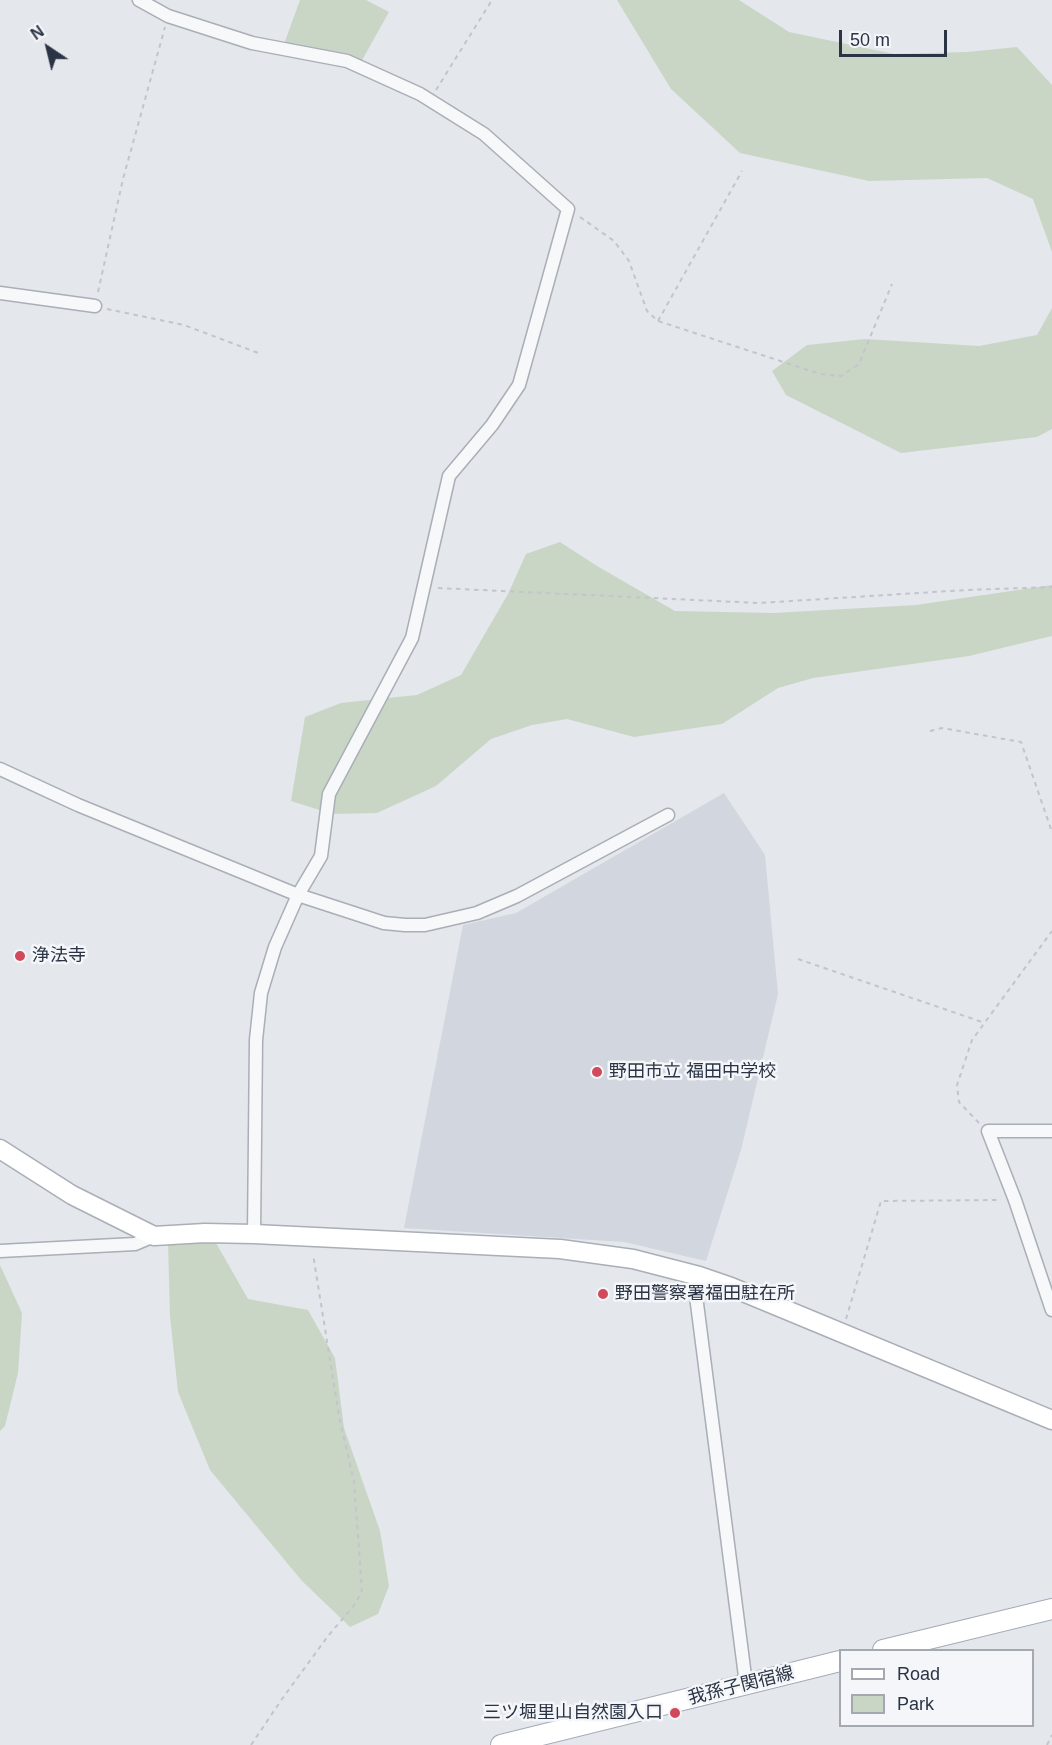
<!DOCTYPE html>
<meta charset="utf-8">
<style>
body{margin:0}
#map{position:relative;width:1052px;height:1745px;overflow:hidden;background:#e4e7ec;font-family:Arial,sans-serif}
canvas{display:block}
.legend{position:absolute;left:839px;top:1649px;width:195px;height:78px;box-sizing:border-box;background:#f4f6f9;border:2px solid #a4a8b1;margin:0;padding:8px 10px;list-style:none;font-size:18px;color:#2b3445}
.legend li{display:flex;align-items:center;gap:12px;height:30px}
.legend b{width:30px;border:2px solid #a4a8b1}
.north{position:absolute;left:18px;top:18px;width:60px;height:60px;-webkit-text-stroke:4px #f4f6f9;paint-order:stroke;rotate:325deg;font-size:16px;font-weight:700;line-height:24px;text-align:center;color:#2b3445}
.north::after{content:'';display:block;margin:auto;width:21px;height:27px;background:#2b3445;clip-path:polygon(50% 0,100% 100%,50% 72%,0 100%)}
.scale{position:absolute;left:839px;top:30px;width:108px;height:27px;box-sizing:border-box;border:3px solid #2b3445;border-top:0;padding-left:8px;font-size:18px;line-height:21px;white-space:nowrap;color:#2b3445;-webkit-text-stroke:4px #f4f6f9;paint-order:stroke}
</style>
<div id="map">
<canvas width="1052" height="1745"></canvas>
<ul class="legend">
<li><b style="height:8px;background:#fff"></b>Road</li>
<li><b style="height:16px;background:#c9d6c5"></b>Park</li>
</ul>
<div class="north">N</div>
<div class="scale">50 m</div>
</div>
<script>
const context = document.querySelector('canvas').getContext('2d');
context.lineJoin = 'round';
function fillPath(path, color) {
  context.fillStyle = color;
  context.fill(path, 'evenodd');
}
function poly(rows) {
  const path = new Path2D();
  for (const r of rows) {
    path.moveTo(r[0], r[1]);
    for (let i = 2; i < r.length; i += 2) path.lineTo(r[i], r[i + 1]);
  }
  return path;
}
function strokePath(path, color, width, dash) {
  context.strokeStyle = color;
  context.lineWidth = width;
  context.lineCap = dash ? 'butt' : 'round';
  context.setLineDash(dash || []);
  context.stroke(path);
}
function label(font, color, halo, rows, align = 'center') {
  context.font = font + ' Arial,"Noto Sans JP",sans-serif';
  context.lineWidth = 5;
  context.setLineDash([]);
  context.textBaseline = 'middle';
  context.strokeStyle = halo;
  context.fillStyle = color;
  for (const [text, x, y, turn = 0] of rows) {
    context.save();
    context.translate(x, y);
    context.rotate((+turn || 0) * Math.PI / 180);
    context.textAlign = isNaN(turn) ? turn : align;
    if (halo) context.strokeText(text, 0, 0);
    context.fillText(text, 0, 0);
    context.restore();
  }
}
fillPath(poly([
 [724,793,765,855,778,994,741,1150,706,1261,624,1242,404,1228,463,925,516,913]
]), '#d2d6de');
fillPath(poly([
 [300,0,366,0,389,12,361,62,284,44],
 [617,0,739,0,789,32,894,54,967,52,1017,47,1052,85,1052,252,1033,199,987,178,869,181,740,153,671,89],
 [1052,308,1052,429,1037,437,901,453,786,395,772,371,807,345,865,339,979,346,1037,335],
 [560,542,597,566,675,611,774,613,916,605,1052,585,1052,636,969,656,813,678,778,688,722,724,634,737,567,719,532,725,491,739,436,786,377,813,332,814,291,801,305,717,341,703,417,695,461,675,508,594,526,554],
 [200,1230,216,1243,248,1299,308,1310,335,1358,344,1428,380,1531,389,1586,378,1614,350,1627,302,1581,210,1470,178,1392,170,1316,168,1241],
 [0,1265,22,1313,18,1373,5,1426,0,1431]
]), '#c9d6c5');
const street = poly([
 [139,0,168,16,252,43,347,61,420,94,484,134,568,209,519,385,492,425,449,476,412,638,329,794,321,856,298,895,275,947,261,993,256,1040,254,1234],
 [0,293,95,306],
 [0,769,78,805,298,895,384,923,405,925,425,925,477,913,517,896,668,815],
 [1052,1131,988,1131,1015,1200,1052,1310],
 [0,1251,135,1244,154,1236],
 [699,1276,696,1296,746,1684]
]);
const secondary = poly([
 [0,1149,72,1195,154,1236,205,1233,254,1234,560,1249,633,1259,699,1276,731,1287,1052,1420]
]);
const primary = poly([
 [883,1650,1052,1609],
 [501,1745,840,1661]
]);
strokePath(street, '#a9aeb7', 15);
strokePath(secondary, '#a9aeb7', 21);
strokePath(primary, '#a3abb8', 22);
strokePath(poly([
 [436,90,492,0],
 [580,217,614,241,629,261,647,311,658,321,820,374,841,376,859,364,892,284],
 [98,292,123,179,165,27],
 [107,309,184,325,261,354],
 [658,321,742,171],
 [438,588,759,603,966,590,1052,587],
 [930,731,942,728,1021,742,1052,832],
 [798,959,985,1023],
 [979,1123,959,1102,957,1085,972,1040,1052,931],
 [846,1319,881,1201,1001,1200],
 [251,1745,282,1699,328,1636,356,1603,362,1590,354,1482,339,1416,313,1254],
 [1047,1745,1052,1735]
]), '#c2c5cb', 2, [4.5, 4.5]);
strokePath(street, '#f7f8fa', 12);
strokePath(secondary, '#fff', 18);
strokePath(primary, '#fff', 20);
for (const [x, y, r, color] of [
 [20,956,6,"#d1495b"],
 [597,1072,6,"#d1495b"],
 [603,1294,6,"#d1495b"],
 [675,1713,6,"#d1495b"]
]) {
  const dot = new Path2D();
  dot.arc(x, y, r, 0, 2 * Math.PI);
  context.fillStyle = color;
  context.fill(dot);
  strokePath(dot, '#f4f6f9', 2);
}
label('18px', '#2b3445', '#f4f6f9', [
 ["浄法寺",32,956],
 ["野田市立 福田中学校",609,1072],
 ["野田警察署福田駐在所",615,1294],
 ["三ツ堀里山自然園入口",663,1713,"right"]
], 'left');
label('18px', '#2b3445', '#f4f6f9', [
 ["我孫子関宿線",741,1686,-14]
]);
</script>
